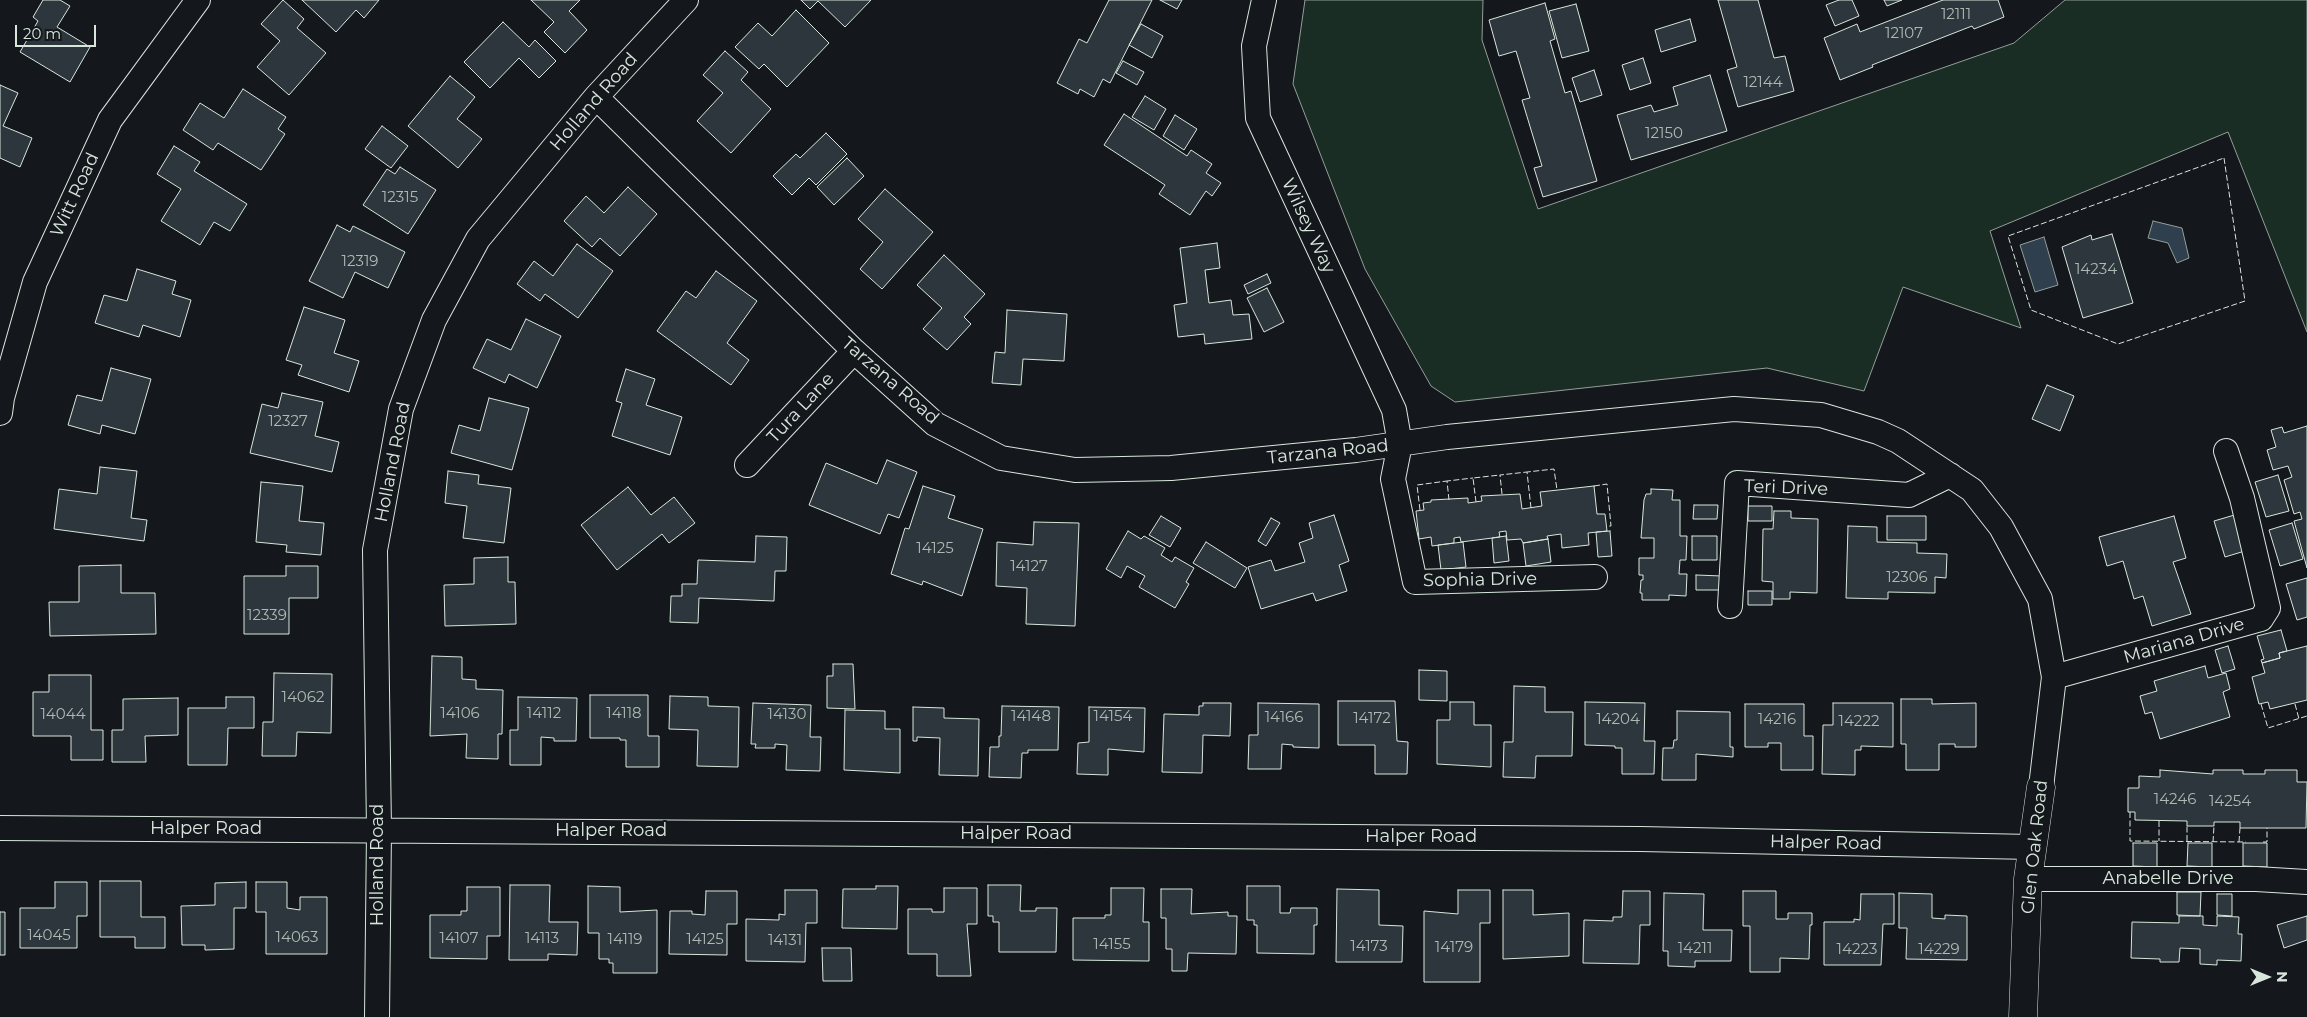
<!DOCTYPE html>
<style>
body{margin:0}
#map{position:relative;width:2307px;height:1017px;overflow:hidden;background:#14181c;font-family:Montserrat,sans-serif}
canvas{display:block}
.north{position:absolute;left:2242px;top:952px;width:50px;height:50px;-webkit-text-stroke:4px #14181c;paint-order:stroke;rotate:90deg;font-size:14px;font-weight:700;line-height:20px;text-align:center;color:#d8e6dc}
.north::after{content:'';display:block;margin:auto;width:18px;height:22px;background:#d8e6dc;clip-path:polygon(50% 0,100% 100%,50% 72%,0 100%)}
.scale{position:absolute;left:15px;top:25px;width:81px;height:22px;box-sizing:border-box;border:2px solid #d8e6dc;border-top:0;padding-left:6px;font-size:15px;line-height:18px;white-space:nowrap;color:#d8e6dc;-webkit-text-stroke:4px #14181c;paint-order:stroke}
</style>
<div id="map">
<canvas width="2307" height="1017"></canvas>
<div class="north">N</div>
<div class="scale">20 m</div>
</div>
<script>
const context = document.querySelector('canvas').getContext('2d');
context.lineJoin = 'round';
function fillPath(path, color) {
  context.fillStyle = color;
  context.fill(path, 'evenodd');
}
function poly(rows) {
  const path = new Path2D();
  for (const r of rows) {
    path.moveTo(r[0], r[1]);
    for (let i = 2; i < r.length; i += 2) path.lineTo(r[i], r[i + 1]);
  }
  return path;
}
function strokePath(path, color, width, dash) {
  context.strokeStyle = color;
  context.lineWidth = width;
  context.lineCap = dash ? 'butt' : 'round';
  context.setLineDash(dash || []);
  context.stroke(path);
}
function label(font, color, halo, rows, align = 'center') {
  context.font = font + ' Montserrat,sans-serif';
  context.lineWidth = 4;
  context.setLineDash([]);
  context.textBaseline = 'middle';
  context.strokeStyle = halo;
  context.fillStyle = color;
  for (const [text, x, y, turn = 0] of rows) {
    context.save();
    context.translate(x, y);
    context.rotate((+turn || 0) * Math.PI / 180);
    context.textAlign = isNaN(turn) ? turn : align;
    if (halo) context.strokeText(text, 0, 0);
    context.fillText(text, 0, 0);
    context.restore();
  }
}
const green = poly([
 [1305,0,1483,0,1482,40,1538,209,2014,43,2065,0,2307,0,2307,332,2228,132,1990,231,2021,328,1903,287,1864,391,1767,368,1455,402,1431,386,1365,269,1293,84,1305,0]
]);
fillPath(green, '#1a2d24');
strokePath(green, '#939e99', 1);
const water = poly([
 [2153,221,2182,228,2189,258,2177,263,2168,243,2148,238,2153,221],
 [2044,237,2058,285,2035,292,2020,245,2044,237]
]);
fillPath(water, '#2f3f4d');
strokePath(water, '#939e99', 1);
const building = poly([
 [43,0,60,0,70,6,57,27,90,47,70,82,20,52,38,21,33,17,43,0],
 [283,0,304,19,297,28,326,53,289,95,257,67,280,41,261,24,283,0],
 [302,0,379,0,364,18,356,10,336,32,302,0],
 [531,0,580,0,569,11,587,30,565,53,544,32,554,22,531,0],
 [801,0,871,0,845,27,818,1,810,9,801,0],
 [1109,0,1152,0,1110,83,1103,79,1094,97,1080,89,1078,94,1057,83,1079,39,1087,43,1109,0],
 [1160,0,1182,0,1177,9,1160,0],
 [1718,0,1758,0,1774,58,1785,56,1794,91,1738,107,1727,70,1737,67,1718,0],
 [1839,0,1852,0,1859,16,1835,26,1826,5,1839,0],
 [1884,0,1902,0,1887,6,1884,0],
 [1943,0,1998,0,2004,17,1974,29,1972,26,1872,65,1873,67,1840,80,1824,38,1857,24,1860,32,1943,0],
 [1545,3,1555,39,1550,41,1565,93,1571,91,1597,181,1543,197,1534,168,1542,166,1522,100,1530,98,1516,51,1499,56,1489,20,1545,3],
 [1576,4,1589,51,1562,58,1549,11,1576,4],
 [796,10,829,43,787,87,764,64,759,69,735,47,758,23,772,36,796,10],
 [1690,19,1696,41,1661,52,1655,30,1690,19],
 [503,22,529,47,535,40,556,61,539,78,519,58,490,88,464,62,503,22],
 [1141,24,1163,36,1152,58,1129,45,1141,24],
 [725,51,748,72,741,80,771,109,731,153,697,121,723,93,703,75,725,51],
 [1643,58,1651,83,1630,90,1622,65,1643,58],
 [1123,61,1144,72,1137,85,1116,73,1123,61],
 [1594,70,1602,95,1580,102,1572,78,1594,70],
 [1710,75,1727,131,1631,160,1617,115,1651,105,1654,112,1678,105,1673,87,1710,75],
 [450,76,475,97,457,119,482,139,458,168,408,126,450,76],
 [0,85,18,93,3,126,32,138,20,167,0,158,0,85],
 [243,89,286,117,278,129,285,134,261,170,218,143,213,150,183,130,200,103,224,118,243,89],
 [1145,96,1166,109,1154,130,1132,117,1145,96],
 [1124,114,1187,156,1191,150,1212,164,1206,173,1221,183,1212,196,1206,191,1190,215,1159,194,1165,185,1104,145,1124,114],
 [1175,115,1197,129,1184,150,1163,136,1175,115],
 [382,126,408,146,391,168,365,149,382,126],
 [826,133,847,154,816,185,809,178,792,195,773,176,796,154,800,158,826,133],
 [174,146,200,162,194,171,247,204,230,231,214,222,200,245,161,221,181,189,157,174,174,146],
 [847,158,864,176,834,205,817,187,847,158],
 [400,167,436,190,408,234,363,205,387,169,395,174,400,167],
 [628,187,657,214,620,256,600,238,592,247,564,221,586,196,604,213,628,187],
 [885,189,933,232,882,289,860,269,883,242,858,219,885,189],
 [337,225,350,232,353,226,405,252,388,288,355,272,343,298,309,281,337,225],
 [2112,234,2133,303,2083,318,2062,247,2091,235,2092,240,2112,234],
 [1217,243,1220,268,1205,270,1209,303,1231,300,1233,315,1249,314,1252,339,1205,344,1204,334,1178,337,1174,305,1187,303,1180,248,1217,243],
 [577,244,613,271,578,318,545,294,540,301,517,284,534,261,553,276,577,244],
 [944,255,985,294,964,317,971,324,947,350,923,329,942,308,917,285,944,255],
 [137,269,176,281,172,294,191,300,180,337,143,325,139,337,95,323,104,295,127,301,137,269],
 [716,271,757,301,727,343,749,360,731,385,657,331,686,291,696,298,716,271],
 [1267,274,1271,283,1248,294,1244,285,1267,274],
 [1267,288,1284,322,1264,332,1247,298,1267,288],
 [304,307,345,320,334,353,359,361,349,392,298,375,302,365,286,360,304,307],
 [1007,310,1067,314,1064,361,1023,359,1021,385,992,383,995,352,1005,353,1007,310],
 [526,319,561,336,537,388,509,374,505,383,473,368,487,339,511,350,526,319],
 [111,368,151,379,135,434,102,425,100,434,68,425,77,395,102,401,111,368],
 [626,369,655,379,646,405,682,417,670,455,612,436,622,403,616,401,626,369],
 [2047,385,2074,396,2060,431,2032,419,2047,385],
 [282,393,323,402,315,436,339,442,332,472,250,453,262,404,278,408,282,393],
 [489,398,529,408,512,470,451,453,459,425,480,431,489,398],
 [2307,426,2307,568,2294,521,2302,519,2300,512,2294,514,2284,480,2292,477,2288,466,2273,470,2267,450,2276,447,2271,430,2282,427,2284,433,2307,426],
 [887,460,917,472,899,518,888,514,880,534,809,505,826,463,877,484,887,460],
 [100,467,137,471,131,518,147,520,144,541,54,529,59,489,97,494,100,467],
 [448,471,479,475,478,484,511,488,504,543,463,538,467,506,445,503,448,471],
 [2278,475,2289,511,2266,517,2255,482,2278,475],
 [261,482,303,486,299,521,324,523,321,555,286,552,287,545,256,542,261,482],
 [923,486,955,496,948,518,983,529,962,596,923,581,922,585,891,574,905,528,909,529,923,486],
 [1594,486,1597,514,1605,514,1607,531,1588,533,1589,545,1562,548,1561,534,1547,536,1548,539,1523,543,1521,539,1507,540,1506,531,1499,532,1500,537,1461,542,1460,537,1454,538,1454,543,1432,546,1431,537,1419,539,1416,511,1424,510,1423,503,1431,502,1431,500,1468,498,1468,503,1482,501,1481,496,1520,494,1522,509,1542,506,1540,492,1594,486],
 [628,487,651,515,674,497,695,523,669,543,662,534,617,570,581,525,628,487],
 [1651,489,1673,490,1672,500,1680,500,1680,536,1687,536,1686,560,1680,560,1679,574,1687,574,1686,596,1669,595,1669,600,1642,600,1642,593,1640,593,1641,580,1643,580,1643,575,1639,575,1639,558,1654,558,1654,538,1641,538,1644,500,1646,494,1651,494,1651,489],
 [1694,505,1718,505,1717,519,1693,519,1694,505],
 [1748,506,1772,506,1772,521,1748,521,1748,506],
 [1774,511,1791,511,1791,518,1818,519,1817,593,1790,592,1790,599,1773,599,1773,582,1762,581,1763,529,1773,529,1774,511],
 [2238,514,2248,550,2225,557,2214,521,2238,514],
 [1334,515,1349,561,1339,565,1347,591,1316,601,1313,593,1261,609,1248,567,1271,560,1275,571,1305,562,1299,543,1313,538,1309,523,1334,515],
 [1161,516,1181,528,1170,547,1149,535,1161,516],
 [1887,516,1926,516,1926,540,1887,540,1887,516],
 [2174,516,2186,558,2173,562,2191,614,2152,626,2143,596,2134,599,2123,561,2107,566,2099,537,2174,516],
 [1271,518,1280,523,1266,546,1258,541,1271,518],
 [1034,522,1079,523,1075,626,1026,624,1027,588,996,586,997,542,1033,545,1034,522],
 [2292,523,2303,559,2280,566,2269,530,2292,523],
 [1848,526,1877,527,1877,542,1917,543,1917,553,1947,554,1946,578,1935,577,1935,593,1888,592,1888,599,1846,598,1848,526],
 [1128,531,1141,539,1144,536,1165,548,1161,555,1172,562,1175,557,1194,568,1186,582,1189,584,1175,608,1139,587,1145,576,1127,566,1121,578,1106,569,1128,531],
 [1610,531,1612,556,1598,557,1596,532,1610,531],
 [756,536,787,537,786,571,775,571,774,601,699,598,698,623,670,622,671,596,682,596,682,584,697,584,698,560,755,562,756,536],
 [1506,536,1509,561,1494,563,1492,538,1506,536],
 [1692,536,1717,536,1717,560,1692,560,1692,536],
 [1548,539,1551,562,1526,566,1523,543,1548,539],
 [1206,542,1247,568,1235,588,1193,563,1206,542],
 [1463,542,1466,567,1441,570,1438,545,1463,542],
 [508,557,508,582,515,582,516,624,445,626,444,585,474,584,474,558,508,557],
 [121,565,121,593,155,593,156,634,50,636,49,602,79,602,79,566,121,565],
 [286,566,318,566,318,598,289,598,289,634,244,634,244,576,286,576,286,566],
 [1696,575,1722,576,1722,590,1696,590,1696,575],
 [2307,578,2307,617,2297,620,2286,584,2307,578],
 [1748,591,1772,591,1772,605,1748,605,1748,591],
 [2281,630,2287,651,2279,653,2280,658,2262,663,2261,660,2264,659,2257,636,2281,630],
 [2228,646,2235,669,2222,673,2215,650,2228,646],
 [2307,646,2307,700,2270,709,2268,702,2259,704,2252,677,2265,673,2262,663,2280,658,2279,653,2307,646],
 [432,656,462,657,462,679,476,680,476,689,503,690,502,734,498,734,498,759,466,758,467,734,430,736,432,656],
 [833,664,853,664,855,709,827,708,827,676,833,676,833,664],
 [2205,666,2208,678,2226,673,2230,689,2223,692,2230,717,2160,739,2152,712,2145,714,2140,696,2157,691,2154,681,2205,666],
 [1419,670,1447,671,1447,701,1419,700,1419,670],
 [274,673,332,674,331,733,297,732,296,756,262,756,263,722,273,722,274,673],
 [49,675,91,675,91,730,103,730,103,760,71,760,71,736,33,736,33,692,49,692,49,675],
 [1514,686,1545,687,1545,712,1573,712,1572,756,1536,756,1535,778,1503,777,1504,742,1513,742,1514,686],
 [590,695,648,695,648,736,659,736,659,767,626,767,626,740,620,740,620,738,590,738,590,695],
 [670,696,708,697,708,706,739,707,738,767,697,766,698,730,669,729,670,696],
 [226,697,254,697,254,728,228,728,227,765,188,765,188,708,226,708,226,697],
 [518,697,577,698,576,741,554,741,554,738,541,737,541,765,510,765,510,730,518,730,518,697],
 [178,698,178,735,145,736,146,762,112,762,112,730,123,730,123,699,178,698],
 [1901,699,1932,699,1932,704,1976,703,1976,747,1955,747,1955,744,1939,744,1939,770,1906,770,1906,744,1901,744,1901,699],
 [1338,701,1395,701,1397,741,1408,742,1407,774,1375,774,1375,745,1338,745,1338,701],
 [1450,702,1474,702,1474,725,1491,725,1491,767,1437,764,1437,720,1450,720,1450,702],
 [1585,702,1645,703,1644,741,1655,741,1654,774,1622,774,1622,748,1615,748,1615,746,1585,745,1585,702],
 [753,703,811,705,810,737,821,737,820,771,786,770,787,745,775,744,775,748,755,748,756,744,751,744,753,703],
 [1203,703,1231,703,1230,736,1203,735,1202,773,1162,772,1164,714,1199,715,1199,706,1203,706,1203,703],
 [1258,703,1319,704,1319,748,1293,747,1293,745,1282,744,1281,769,1248,769,1249,735,1258,735,1258,703],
 [1833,703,1893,703,1893,747,1861,746,1861,750,1855,750,1855,775,1822,774,1823,725,1833,725,1833,703],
 [1745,704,1804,704,1804,736,1813,736,1813,770,1781,770,1781,743,1768,743,1768,747,1745,747,1745,704],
 [1002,706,1059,707,1058,750,1028,750,1028,753,1022,753,1021,778,989,777,990,747,999,747,999,736,1001,736,1002,706],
 [913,707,944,708,944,718,979,719,978,776,939,775,940,738,917,737,917,741,913,741,913,707],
 [1089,707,1145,708,1144,752,1108,749,1108,775,1077,774,1078,743,1089,742,1089,707],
 [845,710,885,711,885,729,900,729,900,773,844,770,845,710],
 [1677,711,1730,712,1730,747,1733,747,1733,757,1696,754,1696,780,1662,780,1663,748,1673,748,1674,740,1677,740,1677,711],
 [2160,770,2213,774,2213,770,2243,770,2243,774,2265,774,2265,770,2297,770,2297,782,2307,782,2306,828,2240,828,2240,822,2214,822,2214,826,2187,826,2187,821,2135,820,2135,812,2128,812,2128,788,2139,788,2139,776,2160,777,2160,770],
 [2133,843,2157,843,2157,867,2133,866,2133,843],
 [2188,843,2212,843,2212,867,2187,866,2188,843],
 [2243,843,2267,843,2267,867,2243,866,2243,843],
 [100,881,141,881,141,917,165,917,165,948,135,948,135,937,100,937,100,881],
 [55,882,87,882,87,916,77,916,77,948,20,948,20,908,55,908,55,882],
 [246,882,246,908,234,908,234,949,205,950,205,945,182,945,181,906,215,905,215,883,246,882],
 [256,882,287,882,287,908,300,910,300,897,327,897,327,954,266,954,266,912,256,912,256,882],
 [510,885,550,885,549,922,578,922,577,955,548,954,548,960,509,960,510,885],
 [988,885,1021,885,1020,911,1036,911,1036,908,1057,908,1056,952,999,952,999,922,993,922,993,916,988,916,988,885],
 [588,886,620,887,620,912,657,910,657,973,613,973,613,963,609,963,609,959,599,959,599,933,588,933,588,886],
 [876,886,898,886,897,929,842,928,843,889,876,889,876,886],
 [1247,886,1280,886,1280,913,1290,913,1291,908,1317,908,1317,925,1314,925,1314,954,1257,953,1257,925,1254,925,1254,920,1247,920,1247,886],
 [467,887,500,887,500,936,487,936,487,959,430,958,430,915,461,915,461,911,467,911,467,887],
 [944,888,977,888,977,924,967,924,971,976,937,976,937,954,908,954,908,909,932,909,932,912,944,912,944,888],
 [1111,888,1144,888,1143,922,1149,922,1149,961,1073,960,1073,918,1105,918,1105,915,1111,915,1111,888],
 [1161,889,1192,889,1191,914,1228,912,1228,916,1237,916,1236,954,1188,953,1187,971,1172,971,1172,949,1166,949,1166,918,1161,918,1161,889],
 [1337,889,1379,890,1379,925,1403,926,1402,962,1336,962,1337,889],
 [785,890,817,890,817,923,806,923,805,962,746,961,746,919,779,920,779,914,785,915,785,890],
 [1458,890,1490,890,1490,923,1480,923,1480,982,1424,982,1424,911,1458,914,1458,890],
 [1503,890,1533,890,1533,915,1569,913,1569,956,1503,959,1503,890],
 [706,891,737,891,737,924,727,924,727,955,669,954,670,911,692,911,692,914,705,915,706,891],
 [1623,891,1650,891,1650,925,1640,925,1639,964,1583,963,1584,920,1613,921,1613,917,1622,917,1623,891],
 [1743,891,1776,891,1776,919,1788,919,1788,913,1812,913,1812,925,1810,925,1809,959,1780,958,1780,972,1750,972,1750,926,1743,926,1743,891],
 [2177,892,2201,892,2200,916,2177,915,2177,892],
 [1664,893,1704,894,1703,930,1732,930,1731,961,1695,961,1695,967,1668,966,1668,951,1663,951,1664,893],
 [1899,893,1932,894,1932,918,1945,919,1945,915,1967,916,1967,960,1906,959,1907,928,1899,928,1899,893],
 [1861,894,1894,894,1894,924,1883,924,1881,965,1824,965,1824,922,1854,922,1854,919,1860,920,1861,894],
 [2217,894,2232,894,2232,916,2217,915,2217,894],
 [0,912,5,912,5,955,0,955,0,912],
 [2179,916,2203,916,2203,925,2217,926,2217,916,2239,917,2238,934,2242,934,2241,961,2217,960,2217,965,2200,964,2200,949,2180,948,2179,962,2160,962,2160,959,2131,958,2132,922,2179,923,2179,916],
 [2307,916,2307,940,2284,948,2277,925,2307,916],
 [822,948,851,948,852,981,823,981,822,948]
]);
fillPath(building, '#2c363c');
strokePath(building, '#d8e6dc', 1);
const minor = poly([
 [1264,0,1254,46,1258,118,1394,410,1400,444,1393,479,1415,582,1595,577],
 [596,97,854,351,935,424,1001,458,1075,470,1171,468,1356,450,1447,437,1734,409,1821,415,1878,432,1898,441,1972,490,2001,527,2040,599,2054,677,2041,787],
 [0,413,2,398,35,282,110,120,198,0],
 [747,465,854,351],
 [1730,606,1737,483,1909,495,1950,475],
 [2054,677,2261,619,2268,608,2242,498,2226,451],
 [0,828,1640,839,2032,847],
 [2028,879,2256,879,2307,882],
 [377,1017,379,830,375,550,401,409,434,320,478,239,596,97,686,0]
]);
const tertiary = poly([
 [2023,1017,2028,879,2041,787]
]);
strokePath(minor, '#d8e6dc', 26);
strokePath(tertiary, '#d8e6dc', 29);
strokePath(minor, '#14181c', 24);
strokePath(tertiary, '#14181c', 28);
strokePath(poly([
 [2224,158,2245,301,2118,344,2031,310,2008,236,2224,158],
 [1594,486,1607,484,1611,526,1607,526],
 [1502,494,1500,475,1527,472],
 [1449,500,1447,481,1473,478],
 [1476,502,1473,478,1500,475],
 [1531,508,1527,472,1554,469,1557,490],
 [1420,510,1417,485,1447,481],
 [2261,704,2268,728,2307,716],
 [2295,704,2299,719],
 [2130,812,2130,841,2246,842],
 [2159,821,2159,841],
 [2187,841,2187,826],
 [2213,842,2214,826],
 [2239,842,2240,828],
 [2263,842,2267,842,2267,828]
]), '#d8e6dc', 1, [6, 2.5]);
label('15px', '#adbab4', null, [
 ["12111",1956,15],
 ["12107",1904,34],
 ["12144",1763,83],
 ["12150",1664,134],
 ["12315",400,198],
 ["12319",360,262],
 ["14234",2096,270],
 ["12327",288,422],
 ["14125",935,549],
 ["14127",1029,567],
 ["12306",1907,578],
 ["12339",267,616],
 ["14062",303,698],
 ["14106",460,714],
 ["14112",544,714],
 ["14118",624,714],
 ["14044",63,715],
 ["14130",787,715],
 ["14148",1031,717],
 ["14154",1113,717],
 ["14166",1284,718],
 ["14172",1372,719],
 ["14204",1618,720],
 ["14216",1777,720],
 ["14222",1859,722],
 ["14246",2175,800],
 ["14254",2230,802],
 ["14045",49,936],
 ["14063",297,938],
 ["14107",459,939],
 ["14113",542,939],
 ["14119",625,940],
 ["14125",705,940],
 ["14131",785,941],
 ["14155",1112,945],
 ["14173",1369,947],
 ["14179",1454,948],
 ["14211",1695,949],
 ["14223",1857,950],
 ["14229",1939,950]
]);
label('18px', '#d8e6dc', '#14181c', [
 ["Holland Road",594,102,-49],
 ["Witt Road",75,195,-65],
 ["Wilsey Way",1308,226,65],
 ["Tarzana Road",890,381,41],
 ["Tura Lane",801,408,-47],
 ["Tarzana Road",1328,452,-6],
 ["Holland Road",393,462,-79],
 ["Teri Drive",1786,488,2],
 ["Sophia Drive",1480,580,-1],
 ["Mariana Drive",2184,641,-16],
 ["Halper Road",206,829],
 ["Halper Road",611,831],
 ["Halper Road",1016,834],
 ["Halper Road",1421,837],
 ["Halper Road",1826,843,1],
 ["Glen Oak Road",2035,847,-84],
 ["Holland Road",378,865,-90],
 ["Anabelle Drive",2168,879]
]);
</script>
